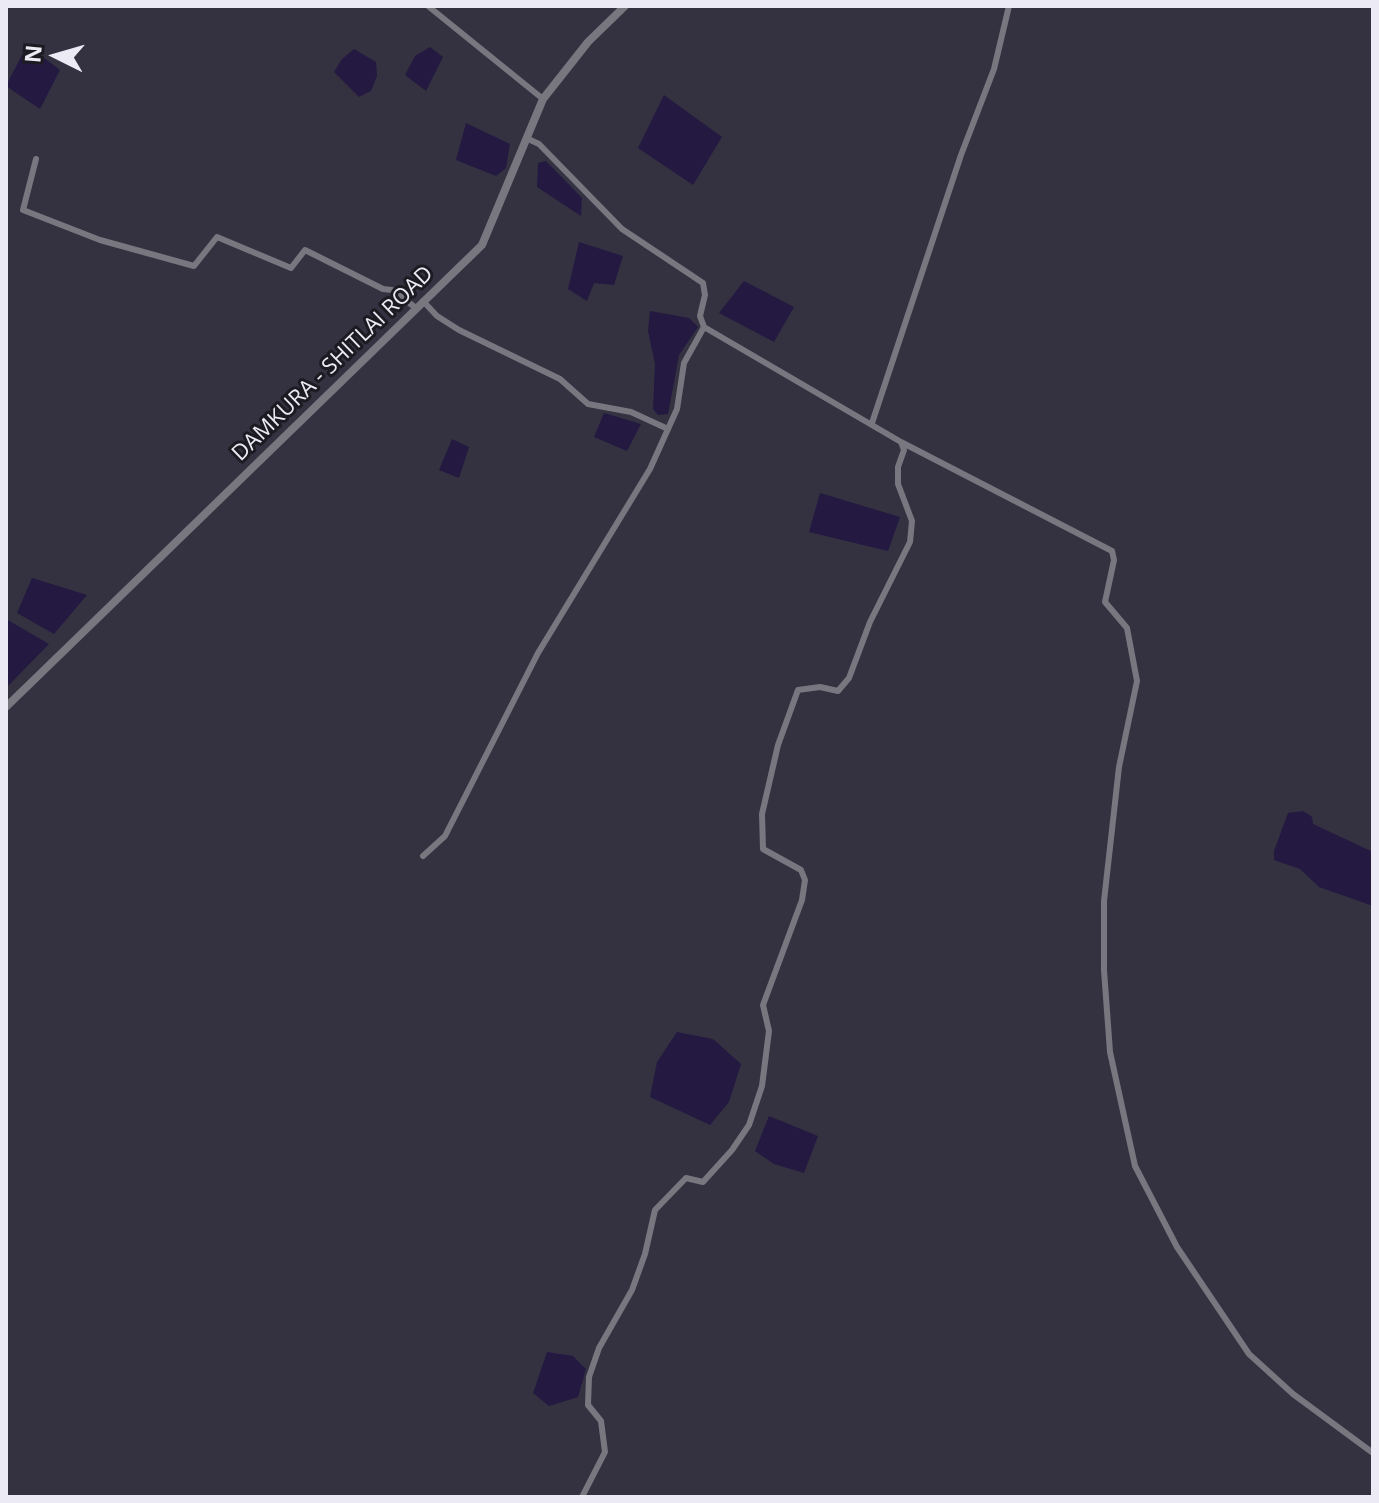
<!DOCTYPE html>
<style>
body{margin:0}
#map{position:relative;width:1379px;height:1503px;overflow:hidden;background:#343241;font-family:"Open Sans",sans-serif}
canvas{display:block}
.frame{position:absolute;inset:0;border:8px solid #ecebf5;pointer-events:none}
.north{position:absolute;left:16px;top:16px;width:80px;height:80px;-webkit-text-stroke:6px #1c1b22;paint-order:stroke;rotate:275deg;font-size:22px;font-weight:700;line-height:32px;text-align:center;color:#ecebf5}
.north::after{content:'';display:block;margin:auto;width:28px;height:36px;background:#ecebf5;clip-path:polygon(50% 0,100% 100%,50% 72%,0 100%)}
</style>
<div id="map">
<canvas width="1379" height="1503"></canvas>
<div class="frame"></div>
<div class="north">N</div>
</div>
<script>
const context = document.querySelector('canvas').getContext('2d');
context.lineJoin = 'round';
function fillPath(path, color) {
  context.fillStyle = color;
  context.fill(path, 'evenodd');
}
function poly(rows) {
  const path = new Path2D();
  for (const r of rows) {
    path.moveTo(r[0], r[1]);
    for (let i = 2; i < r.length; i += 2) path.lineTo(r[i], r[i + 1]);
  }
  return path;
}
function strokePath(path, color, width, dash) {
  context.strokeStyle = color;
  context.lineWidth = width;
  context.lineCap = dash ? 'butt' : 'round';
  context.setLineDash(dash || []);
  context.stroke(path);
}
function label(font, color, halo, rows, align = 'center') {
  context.font = font + ' "Open Sans",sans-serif';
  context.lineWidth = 6;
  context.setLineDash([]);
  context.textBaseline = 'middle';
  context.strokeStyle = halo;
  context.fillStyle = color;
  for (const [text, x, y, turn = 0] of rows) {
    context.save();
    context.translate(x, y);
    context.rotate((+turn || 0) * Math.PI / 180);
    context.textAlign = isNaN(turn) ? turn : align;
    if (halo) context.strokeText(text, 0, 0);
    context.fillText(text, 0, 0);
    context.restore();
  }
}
fillPath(poly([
 [27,45,60,70,40,109,6,86],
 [430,47,443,57,426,91,405,75,415,56],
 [354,49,376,62,377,76,371,91,359,97,334,72,342,59],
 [664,95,722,137,693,185,638,148],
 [466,123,510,144,506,168,496,176,456,160],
 [546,161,582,198,581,216,537,187,538,163],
 [579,242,623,256,614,285,594,283,587,301,568,289],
 [744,281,794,307,774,342,719,313],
 [650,311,689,318,698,327,679,355,668,414,658,415,653,409,655,364,648,331],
 [604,413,641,424,627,451,594,437],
 [452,439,469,447,459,478,439,470],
 [820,493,900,517,888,551,809,532],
 [32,578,87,595,54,634,17,613],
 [6,619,49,644,6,688],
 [1303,811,1312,817,1313,824,1373,852,1373,906,1319,887,1300,869,1274,860,1274,851,1288,813],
 [677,1032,713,1039,741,1064,729,1102,710,1125,650,1097,657,1062],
 [769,1116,818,1136,804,1173,774,1164,755,1151],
 [547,1352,573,1356,586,1369,578,1397,549,1406,533,1393]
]), '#231941');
strokePath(poly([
 [428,6,543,99],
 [526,138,539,144,622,229,703,283,705,295,700,316,704,327,901,442,904,450,898,467,898,484,912,521,910,542,870,622,849,678,838,691,820,687,798,690,778,745,762,814,763,849,801,870,805,880,802,900,763,1005,769,1031,762,1086,749,1125,732,1150,703,1182,686,1178,655,1210,645,1254,632,1290,599,1348,589,1377,588,1405,601,1421,605,1452,582,1497],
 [36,159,23,210,100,240,194,266,217,237,291,268,305,250,383,289,392,290,416,308],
 [423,301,437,316,459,330,560,379,588,404,631,412,668,429],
 [872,423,961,155,994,69,1009,6],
 [901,442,1112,551,1114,560,1105,602,1127,628,1137,681,1119,767,1104,901,1104,970,1110,1052,1135,1166,1177,1247,1249,1354,1293,1394,1373,1453],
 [423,856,445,836,538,653,650,469,677,409,684,363,704,327]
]), '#78777f', 6);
strokePath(poly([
 [6,707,482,245,543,99,588,42,625,6]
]), '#78777f', 8);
label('22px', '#ecebf5', '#1c1b22', [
 ["DAMKURA - SHITLAI ROAD",333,364,-44]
]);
</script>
